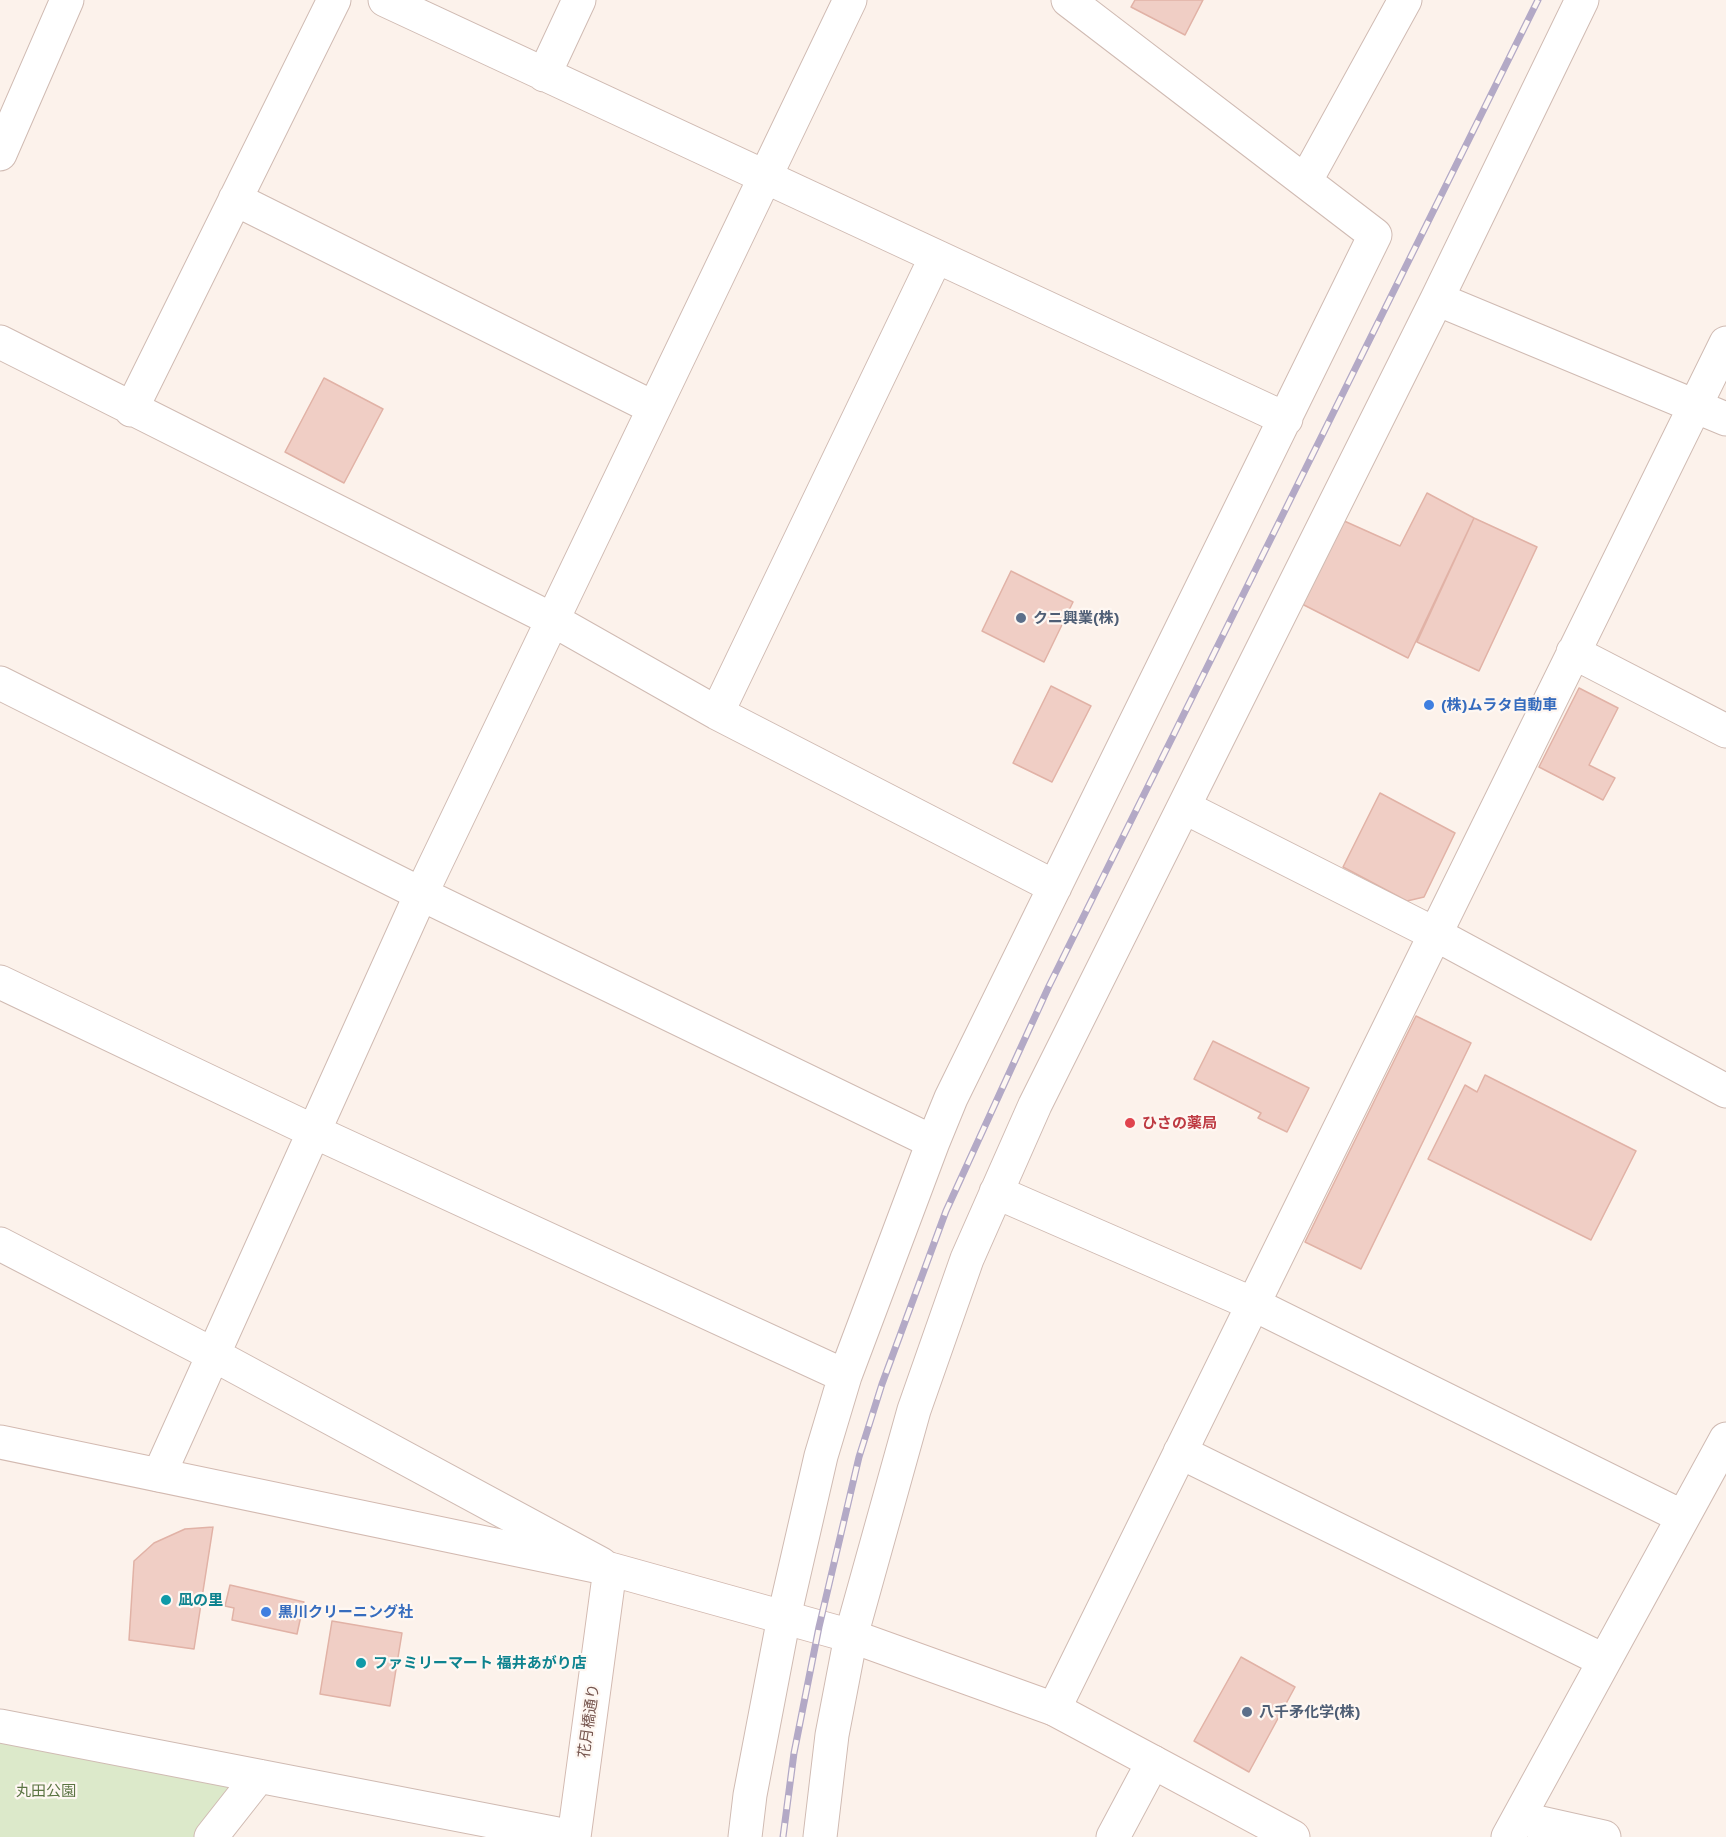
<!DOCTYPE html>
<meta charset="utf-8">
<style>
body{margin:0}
canvas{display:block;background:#fcf2eb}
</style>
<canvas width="1726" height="1837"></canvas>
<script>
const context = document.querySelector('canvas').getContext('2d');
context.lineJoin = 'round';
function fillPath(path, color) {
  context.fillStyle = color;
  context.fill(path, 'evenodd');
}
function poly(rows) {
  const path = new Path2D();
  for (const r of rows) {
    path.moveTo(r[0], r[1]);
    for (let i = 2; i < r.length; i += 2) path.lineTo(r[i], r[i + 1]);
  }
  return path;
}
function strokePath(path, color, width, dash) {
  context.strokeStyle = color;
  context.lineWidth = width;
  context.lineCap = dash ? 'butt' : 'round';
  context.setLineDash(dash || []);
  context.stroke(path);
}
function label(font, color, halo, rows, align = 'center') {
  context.font = font + ' "Golos Text","Noto Sans JP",sans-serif';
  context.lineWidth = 4.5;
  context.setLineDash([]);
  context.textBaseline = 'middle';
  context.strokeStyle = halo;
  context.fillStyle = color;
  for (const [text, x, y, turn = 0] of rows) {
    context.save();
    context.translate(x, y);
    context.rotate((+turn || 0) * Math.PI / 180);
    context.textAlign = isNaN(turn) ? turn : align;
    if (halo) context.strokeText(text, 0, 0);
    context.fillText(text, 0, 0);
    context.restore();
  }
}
fillPath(poly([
 [0,1736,241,1781,197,1837,0,1837]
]), '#dce9ca');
const building = poly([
 [1135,0,1203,0,1185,35,1131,7,1135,0],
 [324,378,383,409,344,483,285,452,324,378],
 [1427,493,1474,518,1408,658,1300,603,1342,520,1400,546,1427,493],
 [1474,518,1537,547,1479,671,1417,642,1474,518],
 [1011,571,1073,602,1044,662,982,631,1011,571],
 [1051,686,1091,706,1052,782,1013,763,1051,686],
 [1579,688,1618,708,1589,765,1615,778,1603,800,1539,767,1579,688],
 [1380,793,1455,833,1424,897,1407,901,1343,867,1380,793],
 [1416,1016,1471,1043,1361,1269,1305,1242,1416,1016],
 [1213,1041,1309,1088,1287,1132,1258,1118,1261,1113,1194,1079,1213,1041],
 [1485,1075,1636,1151,1591,1240,1428,1159,1465,1085,1477,1092,1485,1075],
 [213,1527,194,1649,129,1640,134,1561,154,1543,185,1529,213,1527],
 [230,1585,304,1602,297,1634,232,1620,234,1608,225,1606,230,1585],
 [332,1621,402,1633,390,1706,320,1694,332,1621],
 [1241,1657,1295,1687,1249,1772,1194,1741,1241,1657]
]);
fillPath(building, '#f0cec5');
strokePath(building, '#e1b2a6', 1.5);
const street = poly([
 [385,0,1286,419],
 [544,75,579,0],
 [0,154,67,0],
 [1306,180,1405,0],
 [235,199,654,408],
 [1437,299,1726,419],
 [0,342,553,620,717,713,1055,887],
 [131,410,334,0],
 [1573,652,1726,731],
 [0,683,421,894,933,1142],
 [717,713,936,257],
 [1184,807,1435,934,1726,1091],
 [0,982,315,1132,845,1376],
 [996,1192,1253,1304,1683,1517],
 [0,1244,214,1355,601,1564],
 [1180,1452,1603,1660],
 [159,1475,421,894,850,0],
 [1054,1709,1726,343],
 [0,1726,573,1837],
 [1519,1818,1604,1837],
 [211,1837,259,1776],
 [745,1837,750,1795,784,1617,821,1456,845,1376,933,1142,951,1098,1375,235,1068,0],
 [820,1837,832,1735,851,1636,914,1410,967,1259,1035,1105,1437,299,1582,0],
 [1113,1837,1153,1762],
 [1508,1837,1726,1439]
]);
const secondary = poly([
 [0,1442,610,1569,851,1636,1054,1709,1293,1837],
 [574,1837,610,1569]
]);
strokePath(street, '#d0bbb3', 35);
strokePath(secondary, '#d3bab1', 35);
strokePath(street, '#fff', 33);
strokePath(secondary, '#fff', 33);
const rail = poly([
 [783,1837,794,1753,819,1627,859,1457,882,1384,946,1211,1049,986,1538,0]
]);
strokePath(rail, '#b3a9c6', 7);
strokePath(rail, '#fef7f2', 4.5, [14]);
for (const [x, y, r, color] of [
 [1021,618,6,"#5c6f8a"],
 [1429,705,6,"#3f7fe0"],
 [1130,1123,6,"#e0444e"],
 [166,1600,6,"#0f9aa8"],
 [266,1612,6,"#3f7fe0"],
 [361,1663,6,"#0f9aa8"],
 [1247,1712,6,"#5c6f8a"]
]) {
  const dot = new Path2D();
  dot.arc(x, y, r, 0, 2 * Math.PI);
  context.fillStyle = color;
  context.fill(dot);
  strokePath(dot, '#fef7f2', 2);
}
label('bold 15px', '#4e5e75', '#fef7f2', [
 ["クニ興業(株)",1033,618],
 ["八千矛化学(株)",1259,1712]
], 'left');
label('bold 15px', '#366cbe', '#fef7f2', [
 ["(株)ムラタ自動車",1441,705],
 ["黒川クリーニング社",278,1612]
], 'left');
label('bold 15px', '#be3a42', '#fef7f2', [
 ["ひさの薬局",1142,1123]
], 'left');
label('bold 15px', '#0d838f', '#fef7f2', [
 ["凪の里",178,1600],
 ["ファミリーマート 福井あがり店",373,1663]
], 'left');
label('15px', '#76564f', '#fef7f2', [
 ["花月橋通り",589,1721,-82]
]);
label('15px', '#5c7544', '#fef7f2', [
 ["丸田公園",46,1791]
]);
</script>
